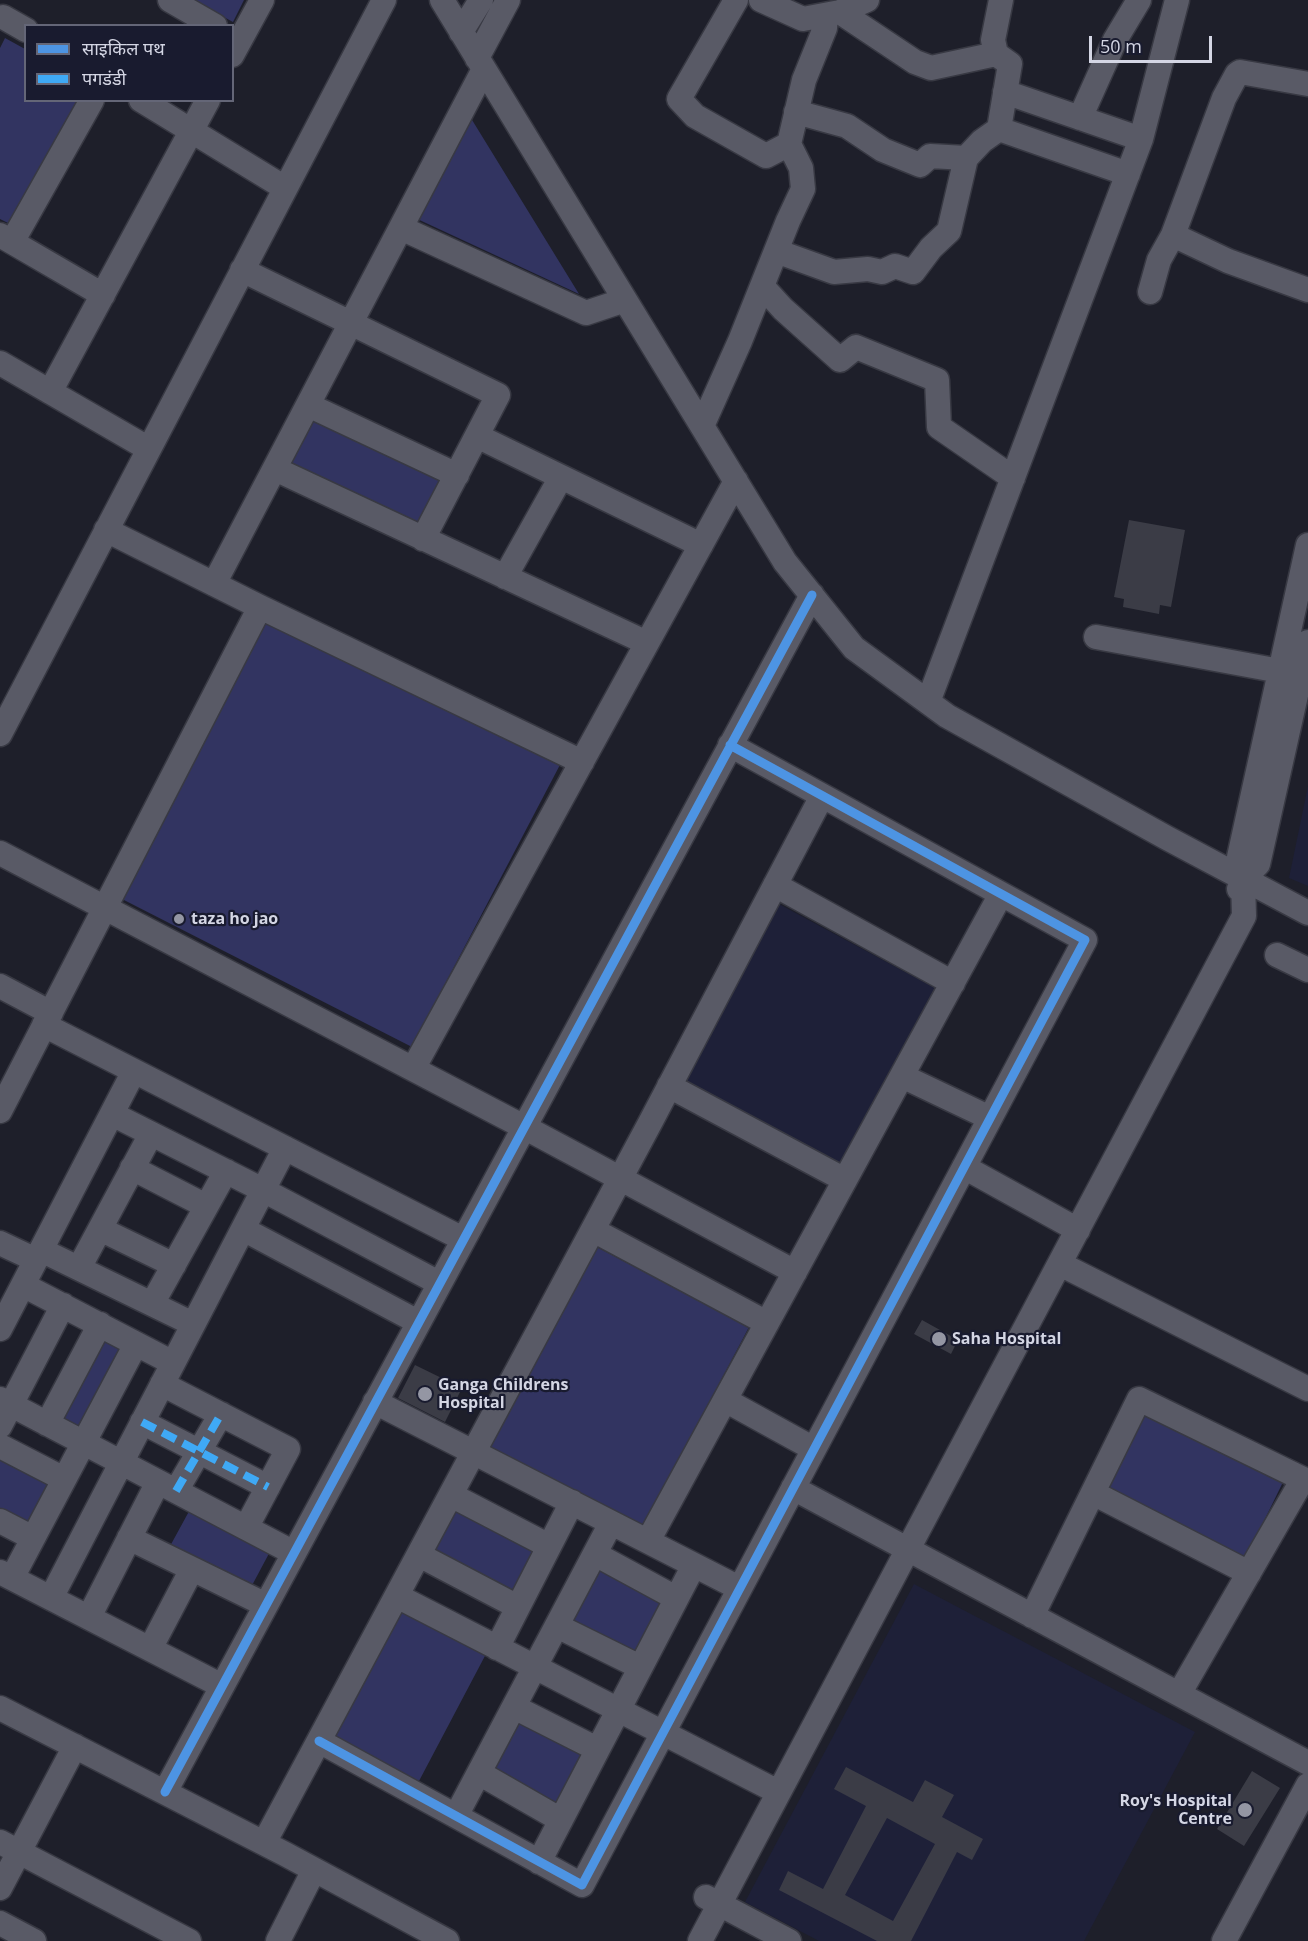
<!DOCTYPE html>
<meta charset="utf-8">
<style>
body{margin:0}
#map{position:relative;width:1308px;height:1941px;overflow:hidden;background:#1e1f2a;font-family:"Open Sans","Noto Sans Devanagari",sans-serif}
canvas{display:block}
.legend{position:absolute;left:24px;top:24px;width:210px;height:78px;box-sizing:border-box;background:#191b2f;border:2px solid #646677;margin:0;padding:8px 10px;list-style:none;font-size:18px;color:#d4d6e4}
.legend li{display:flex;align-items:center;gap:12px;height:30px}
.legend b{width:30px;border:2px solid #646677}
.scale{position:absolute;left:1089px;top:36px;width:123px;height:27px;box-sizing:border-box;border:3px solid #d4d6e4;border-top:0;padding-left:8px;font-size:18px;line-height:21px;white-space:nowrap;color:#d4d6e4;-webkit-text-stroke:4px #191b2f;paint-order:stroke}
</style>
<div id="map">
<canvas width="1308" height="1941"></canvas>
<ul class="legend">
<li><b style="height:8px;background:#4d94e3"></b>साइकिल पथ</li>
<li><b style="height:8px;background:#3fa9f5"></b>पगडंडी</li>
</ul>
<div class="scale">50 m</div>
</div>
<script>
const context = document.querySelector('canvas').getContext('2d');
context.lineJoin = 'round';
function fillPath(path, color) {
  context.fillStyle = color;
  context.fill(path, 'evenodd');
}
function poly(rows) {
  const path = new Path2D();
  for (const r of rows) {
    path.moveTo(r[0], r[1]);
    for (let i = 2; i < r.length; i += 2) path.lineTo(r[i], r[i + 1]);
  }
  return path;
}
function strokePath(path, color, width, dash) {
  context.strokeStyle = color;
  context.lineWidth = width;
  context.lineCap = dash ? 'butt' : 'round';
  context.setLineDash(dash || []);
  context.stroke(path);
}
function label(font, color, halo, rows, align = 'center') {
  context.font = font + ' "Open Sans",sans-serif';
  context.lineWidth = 4.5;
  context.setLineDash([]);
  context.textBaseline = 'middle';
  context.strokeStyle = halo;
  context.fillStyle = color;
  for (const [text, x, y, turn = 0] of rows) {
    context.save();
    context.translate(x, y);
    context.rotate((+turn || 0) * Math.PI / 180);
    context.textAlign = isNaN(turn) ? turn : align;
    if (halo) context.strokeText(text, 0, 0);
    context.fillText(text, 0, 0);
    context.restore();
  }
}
fillPath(poly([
 [1308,786,1308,886,1289,878],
 [777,903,935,988,838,1166,681,1081],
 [914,1584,1195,1732,1084,1941,819,1941,745,1902]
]), '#1e2038');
fillPath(poly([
 [192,0,244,0,233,22],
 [5,38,25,49,26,100,78,101,10,224,0,219,0,48],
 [469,115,579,294,413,217],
 [308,415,442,478,419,527,285,465],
 [265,621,562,761,412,1047,122,899],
 [593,1245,749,1327,643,1529,486,1447],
 [103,1331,129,1344,82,1435,56,1422],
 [1142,1411,1283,1482,1245,1560,1103,1488],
 [0,1451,58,1481,31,1533,0,1517],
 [455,1503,540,1546,514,1598,429,1555],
 [193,1504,273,1546,249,1591,169,1548],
 [596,1563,668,1601,636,1660,564,1622],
 [398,1608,486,1654,419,1781,331,1736],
 [516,1715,589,1753,559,1811,486,1772]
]), '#323461');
fillPath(poly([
 [1129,520,1185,530,1171,607,1160,605,1159,614,1123,607,1124,599,1114,597],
 [922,1320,958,1340,951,1354,914,1334],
 [415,1365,462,1388,445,1422,398,1398],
 [846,1767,913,1802,925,1780,954,1795,942,1817,983,1839,972,1860,957,1852,911,1941,877,1941,779,1890,788,1871,823,1889,866,1806,834,1789],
 [887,1818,935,1844,893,1921,845,1895],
 [1252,1771,1280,1788,1244,1846,1217,1829]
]), '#3b3c46');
const minor = poly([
 [170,0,215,26],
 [442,0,785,562,854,648,947,716,1167,838,1308,913],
 [736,0,679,99,695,116,766,156,789,144],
 [761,0,803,19,840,12,867,0],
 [840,12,915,62,931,68,996,54],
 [3,17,26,30],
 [461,32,481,0],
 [232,55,262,0],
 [477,58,508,0],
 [1005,92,1141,139],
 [141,100,285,188],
 [796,112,847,126,883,150,920,165,930,156,966,158],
 [1080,118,1115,40,1139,0],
 [999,129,1128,174],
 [401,228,586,313,625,300],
 [0,235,103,295],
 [1173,235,1228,261,1308,290],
 [12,242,92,100],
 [776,251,834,272,868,269,882,272,895,266,913,272,931,248,949,231,966,158,982,141,999,129,1010,64,996,54,993,40,1001,0],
 [242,270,498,395,423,539],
 [762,286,783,309,840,360,856,347,937,380,939,427,1013,478],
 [1150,292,1159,260,1173,235,1224,98,1237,74,1240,72,1308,84],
 [0,363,149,449],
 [50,392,208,100],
 [308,405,457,475],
 [702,426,740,341,788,221,803,189,801,168,789,144,804,80,825,28,826,15],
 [477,436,701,545],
 [275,469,647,643],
 [106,530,260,607,582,762],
 [505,577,561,477],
 [214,584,484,69],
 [1096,637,1280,671],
 [928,702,1141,139,1177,0],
 [0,734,384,0],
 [0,853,524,1127,795,1272],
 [775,885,953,983],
 [1239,889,1243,879,1258,864,1308,642],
 [1277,955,1308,970],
 [0,986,51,1013],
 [44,1025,463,1239],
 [413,1069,736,481],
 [902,1076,990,1118],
 [669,1086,845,1180],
 [0,1111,260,607],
 [112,1114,263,1190,439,1283],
 [964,1167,1078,1230],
 [132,1168,206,1206],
 [100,1229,174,1265],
 [243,1229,418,1322],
 [593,1230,767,1323],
 [0,1243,36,1260],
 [41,1250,193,1324],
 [1060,1264,1308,1389],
 [79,1268,151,1134],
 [23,1285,173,1363],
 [152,1304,226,1171],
 [0,1329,134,1071],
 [162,1384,288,1449,246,1528],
 [0,1399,294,1553],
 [725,1400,814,1449],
 [375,1402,739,1588],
 [142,1422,268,1487],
 [47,1424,100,1324],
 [0,1426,63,1305],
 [0,1446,64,1479],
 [793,1488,1308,1763],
 [176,1491,221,1414],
 [1093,1493,1249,1573],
 [451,1495,549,1546],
 [0,1521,33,1538],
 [129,1538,266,1605],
 [648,1541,1001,894],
 [595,1554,676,1598],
 [419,1555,518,1607],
 [0,1572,222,1686],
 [12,1578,136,1344],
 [397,1596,778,1792],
 [51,1598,285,1148],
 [1032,1616,1139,1399,1303,1479,1179,1694],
 [89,1617,158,1482],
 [557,1626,640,1667],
 [497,1648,572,1502],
 [150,1649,192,1569],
 [514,1707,597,1749],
 [0,1708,285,1854,447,1941],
 [319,1741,582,1885,1085,940,730,745],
 [479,1773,561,1820],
 [165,1792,812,595],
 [456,1816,611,1523],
 [0,1842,189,1941],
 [264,1843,650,1123,822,796],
 [539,1862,694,1565],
 [0,1888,75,1746],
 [706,1897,789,1941],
 [0,1923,34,1941],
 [278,1941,314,1870],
 [700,1941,1244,916,1243,879,1239,857,1308,545],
 [1224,1941,1308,1785]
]);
strokePath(minor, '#383943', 27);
strokePath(minor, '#595a66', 24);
strokePath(poly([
 [142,1422,268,1487],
 [176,1491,221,1414]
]), '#3fa9f5', 8, [15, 8]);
strokePath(poly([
 [319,1741,582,1885,1085,940,730,745],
 [165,1792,812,595]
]), '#4d94e3', 9);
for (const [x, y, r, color] of [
 [179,919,6,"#9496a3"],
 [939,1339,8,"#9496a3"],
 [425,1394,8,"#9496a3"],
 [1245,1810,8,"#9496a3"]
]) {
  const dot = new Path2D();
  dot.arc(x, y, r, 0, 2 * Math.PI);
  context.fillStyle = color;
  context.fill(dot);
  strokePath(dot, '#191b2f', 2);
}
label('bold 16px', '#d4d6e4', '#191b2f', [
 ["taza ho jao",191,919],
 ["Saha Hospital",952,1339],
 ["Ganga Childrens",438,1385],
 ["Hospital",438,1403],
 ["Roy's Hospital",1232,1801,"right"],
 ["Centre",1232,1819,"right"]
], 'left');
</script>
